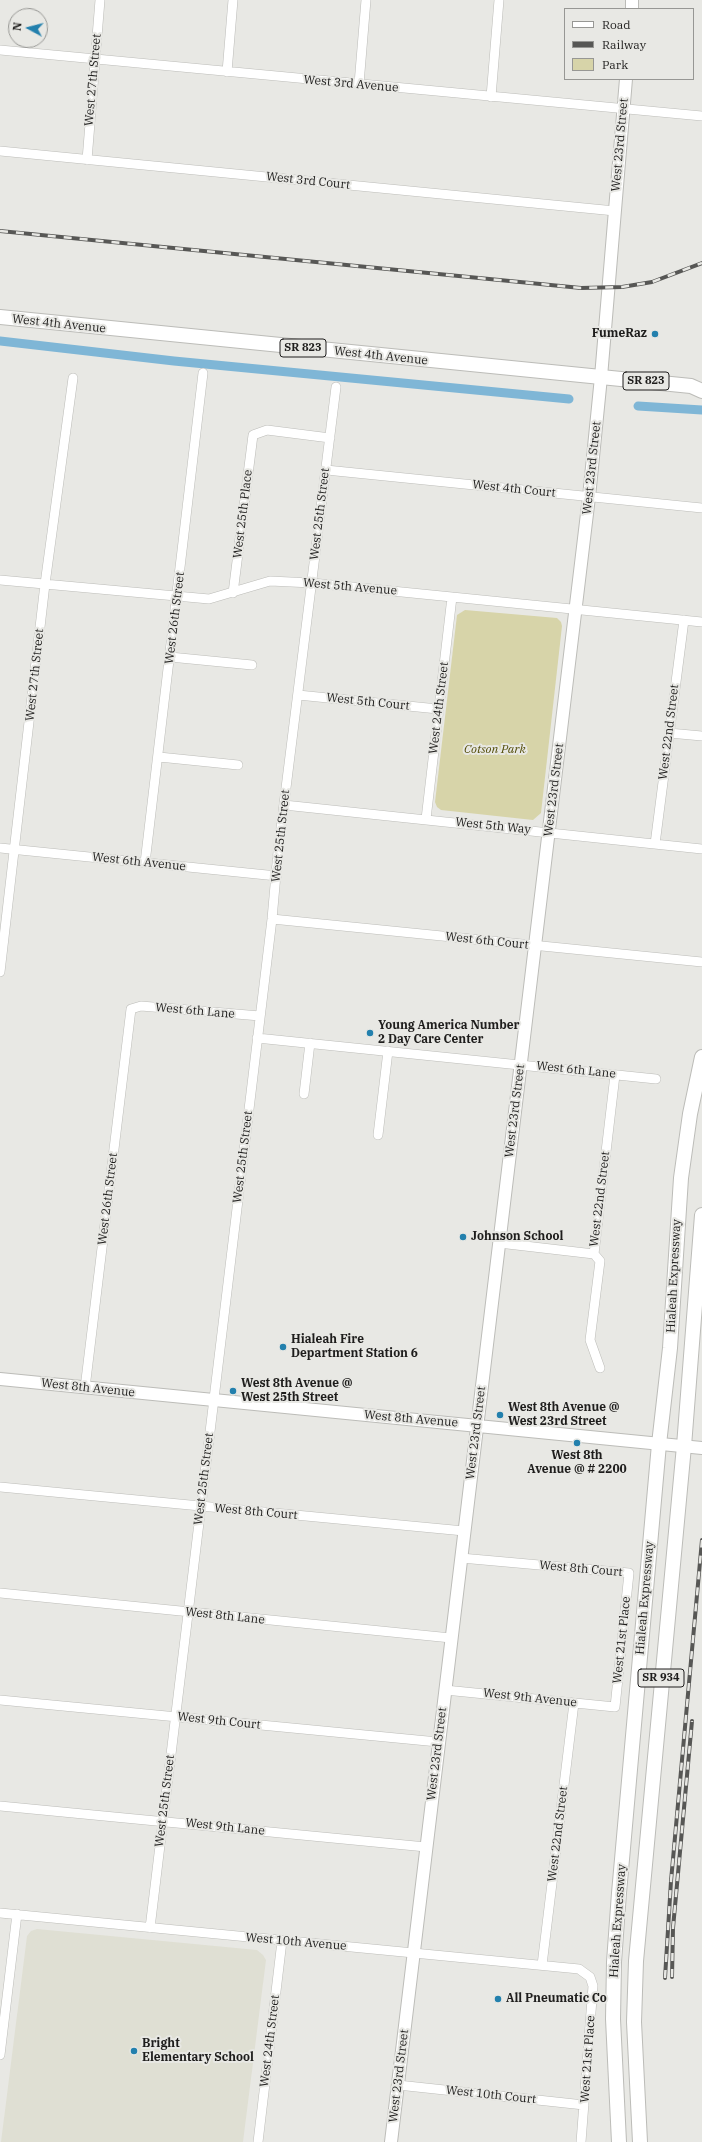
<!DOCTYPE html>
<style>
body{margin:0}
#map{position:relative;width:702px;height:2142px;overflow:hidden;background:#e8e8e4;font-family:"IBM Plex Serif",serif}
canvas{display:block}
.legend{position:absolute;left:564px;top:8px;width:130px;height:72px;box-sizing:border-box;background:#e8e8e4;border:1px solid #979794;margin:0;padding:5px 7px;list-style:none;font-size:12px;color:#1e1d1c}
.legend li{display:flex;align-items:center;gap:8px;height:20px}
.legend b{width:20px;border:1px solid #979794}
.north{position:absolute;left:8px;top:8px;width:40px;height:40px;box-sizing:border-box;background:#e8e8e4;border:1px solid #979794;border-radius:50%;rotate:277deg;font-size:11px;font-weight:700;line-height:16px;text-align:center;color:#1e1d1c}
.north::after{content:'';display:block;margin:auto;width:14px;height:18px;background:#2380ad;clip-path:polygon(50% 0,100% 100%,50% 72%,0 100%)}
</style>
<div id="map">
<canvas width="702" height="2142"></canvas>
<ul class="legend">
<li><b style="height:5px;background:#fff"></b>Road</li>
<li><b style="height:5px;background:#575755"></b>Railway</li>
<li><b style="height:11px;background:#d7d4a9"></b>Park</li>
</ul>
<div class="north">N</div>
</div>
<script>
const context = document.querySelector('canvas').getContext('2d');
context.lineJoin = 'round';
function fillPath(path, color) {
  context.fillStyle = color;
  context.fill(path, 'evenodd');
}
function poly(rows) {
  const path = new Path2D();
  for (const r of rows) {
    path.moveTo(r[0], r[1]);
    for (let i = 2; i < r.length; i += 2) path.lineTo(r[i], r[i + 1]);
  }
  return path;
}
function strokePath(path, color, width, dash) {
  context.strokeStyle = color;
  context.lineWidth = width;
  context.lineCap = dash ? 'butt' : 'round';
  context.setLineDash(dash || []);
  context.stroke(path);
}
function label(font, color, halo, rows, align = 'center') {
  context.font = font + ' "IBM Plex Serif",serif';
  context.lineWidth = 4;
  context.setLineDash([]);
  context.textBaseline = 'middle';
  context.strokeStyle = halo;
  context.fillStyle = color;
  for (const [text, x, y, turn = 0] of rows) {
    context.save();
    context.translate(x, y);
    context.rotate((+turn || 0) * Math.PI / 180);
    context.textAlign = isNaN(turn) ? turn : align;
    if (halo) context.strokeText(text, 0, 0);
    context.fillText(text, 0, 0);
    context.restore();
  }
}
fillPath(poly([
 [37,1929,257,1950,263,1955,266,1960,243,2142,1,2142,27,1936,31,1931]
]), '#dfdfd3');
fillPath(poly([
 [465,610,557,618,561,622,562,626,541,813,533,820,441,810,437,807,435,802,457,615]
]), '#d7d4a9');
strokePath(poly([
 [0,341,174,361,569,399],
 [638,406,702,410]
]), '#7fb6d6', 9);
const street = poly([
 [0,50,702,116],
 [227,72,233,0],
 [359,84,366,0],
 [491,97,499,0],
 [0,151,615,211],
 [87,160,100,0],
 [326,470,702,508],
 [0,580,209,599,270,581,312,583,702,622],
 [233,593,253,435,267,430,330,438],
 [170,657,252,665],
 [298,695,438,709],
 [669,733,702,736],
 [159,757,238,765],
 [284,805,702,849],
 [426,819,452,597],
 [655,844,684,620],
 [0,848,277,876],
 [145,863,203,373],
 [272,919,702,962],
 [0,972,45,584,73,378],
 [257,1038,656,1079],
 [304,1094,310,1043],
 [378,1135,388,1051],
 [499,1243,594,1254],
 [600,1368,590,1340,600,1261,594,1254,615,1075],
 [85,1388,131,1009,141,1006,260,1016],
 [0,1487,464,1531],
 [0,1593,451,1638],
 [445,1690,615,1707,629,1573,461,1558],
 [0,1700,438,1742],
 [0,1806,426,1847],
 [0,1913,579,1969,590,1977,593,1986,581,2142],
 [150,1928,272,919,278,852,336,387],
 [542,1965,574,1703],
 [0,2055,17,1914],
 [398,2085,584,2105],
 [258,2142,282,1941]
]);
const secondary = poly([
 [632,9,632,0],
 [0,1379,702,1448],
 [391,2142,589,497,601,377,626,79]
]);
const primary = poly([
 [0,317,691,386,702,391],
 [619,2142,613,2019,614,1962,619,1893,659,1444,670,1348,681,1178,690,1114,702,1057],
 [640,2142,634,2022,636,1961,684,1446,702,1215]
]);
strokePath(street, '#bcbcb8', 10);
strokePath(secondary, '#bcbcb8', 14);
strokePath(primary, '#bcbcb8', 16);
strokePath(street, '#fff', 9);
strokePath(secondary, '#fff', 12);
strokePath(primary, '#fff', 14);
const rail = poly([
 [0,231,581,288,622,287,652,282,702,263],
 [672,1977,673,1928,692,1721],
 [665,1978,671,1881,702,1540]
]);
strokePath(rail, '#575755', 4);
strokePath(rail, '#e8e8e4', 2.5, [8]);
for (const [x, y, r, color] of [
 [655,334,4,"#2380ad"],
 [370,1033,4,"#2380ad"],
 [463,1237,4,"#2380ad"],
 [283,1347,4,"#2380ad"],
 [233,1391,4,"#2380ad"],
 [500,1415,4,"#2380ad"],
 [577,1443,4,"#2380ad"],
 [498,1999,4,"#2380ad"],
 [134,2051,4,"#2380ad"]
]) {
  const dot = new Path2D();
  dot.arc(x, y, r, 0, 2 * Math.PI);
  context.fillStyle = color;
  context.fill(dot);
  strokePath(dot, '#e8e8e4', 1.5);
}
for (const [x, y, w] of [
 [303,348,46],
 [646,381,46],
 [661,1678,46]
]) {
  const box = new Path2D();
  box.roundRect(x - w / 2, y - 9, w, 18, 3);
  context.fillStyle = '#e8e8e4';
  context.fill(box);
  strokePath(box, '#1e1d1c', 1);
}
label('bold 11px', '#1e1d1c', null, [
 ["SR 823",303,348],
 ["SR 823",646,381],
 ["SR 934",661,1678]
]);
label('12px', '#1e1d1c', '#e8e8e4', [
 ["West 27th Street",93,80,-85],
 ["West 3rd Avenue",351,84,5],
 ["West 23rd Street",620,145,-85],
 ["West 3rd Court",308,181,6],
 ["West 4th Avenue",59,324,6],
 ["West 4th Avenue",381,356,6],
 ["West 23rd Street",592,468,-84],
 ["West 4th Court",514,489,6],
 ["West 25th Place",243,514,-83],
 ["West 25th Street",320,514,-83],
 ["West 5th Avenue",350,587,5],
 ["West 26th Street",175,618,-83],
 ["West 27th Street",35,675,-84],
 ["West 5th Court",368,702,6],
 ["West 24th Street",439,708,-83],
 ["West 22nd Street",669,732,-83],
 ["West 23rd Street",554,790,-83],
 ["West 5th Way",493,826,6],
 ["West 25th Street",281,836,-84],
 ["West 6th Avenue",139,862,6],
 ["West 6th Court",487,941,6],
 ["West 6th Lane",195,1011,5],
 ["West 6th Lane",576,1070,6],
 ["West 23rd Street",515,1111,-83],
 ["West 25th Street",243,1157,-83],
 ["West 26th Street",108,1199,-83],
 ["West 22nd Street",600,1199,-83],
 ["Hialeah Expressway",674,1276,-87],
 ["West 8th Avenue",88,1388,6],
 ["West 8th Avenue",411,1419,5],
 ["West 23rd Street",476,1433,-83],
 ["West 25th Street",204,1479,-83],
 ["West 8th Court",256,1512,5],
 ["West 8th Court",581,1569,5],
 ["Hialeah Expressway",645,1598,-85],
 ["West 8th Lane",225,1616,6],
 ["West 21st Place",622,1640,-84],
 ["West 9th Avenue",530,1698,6],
 ["West 9th Court",219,1721,6],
 ["West 23rd Street",437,1754,-83],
 ["West 25th Street",165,1801,-83],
 ["West 9th Lane",225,1827,6],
 ["West 22nd Street",558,1834,-83],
 ["Hialeah Expressway",618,1921,-86],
 ["West 10th Avenue",296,1942,5],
 ["West 24th Street",270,2041,-83],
 ["West 21st Place",588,2059,-86],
 ["West 23rd Street",399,2076,-83],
 ["West 10th Court",491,2095,6]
]);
label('bold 12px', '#1e1d1c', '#e8e8e4', [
 ["FumeRaz",647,334,"right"],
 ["Young America Number",378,1026],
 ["2 Day Care Center",378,1040],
 ["Johnson School",471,1237],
 ["Hialeah Fire",291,1340],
 ["Department Station 6",291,1354],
 ["West 8th Avenue @",241,1384],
 ["West 25th Street",241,1398],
 ["West 8th Avenue @",508,1408],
 ["West 23rd Street",508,1422],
 ["West 8th",577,1456,"center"],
 ["Avenue @ # 2200",577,1470,"center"],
 ["All Pneumatic Co",506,1999],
 ["Bright",142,2044],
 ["Elementary School",142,2058]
], 'left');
label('italic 12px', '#514b06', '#e8e8e4', [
 ["Cotson Park",495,750]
]);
</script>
